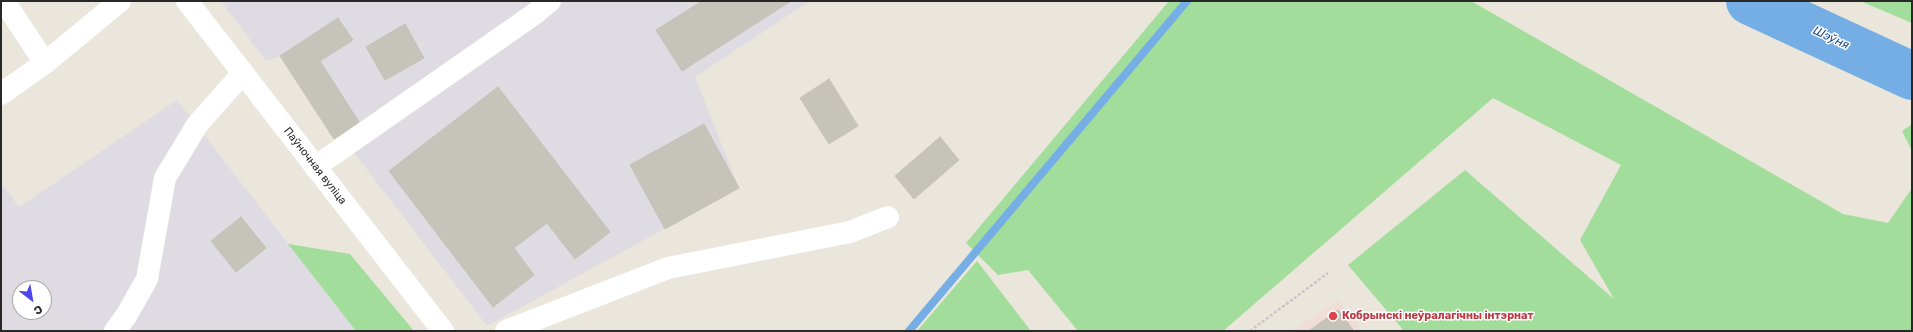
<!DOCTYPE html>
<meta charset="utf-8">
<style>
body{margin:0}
#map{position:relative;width:1913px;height:332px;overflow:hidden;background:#eae6db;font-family:Rubik,sans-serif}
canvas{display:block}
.frame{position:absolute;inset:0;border:2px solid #282828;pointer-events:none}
.north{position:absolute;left:12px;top:280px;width:40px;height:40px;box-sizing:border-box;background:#fff;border:1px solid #a9a9a9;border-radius:50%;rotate:149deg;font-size:11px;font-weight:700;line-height:16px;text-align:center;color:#282828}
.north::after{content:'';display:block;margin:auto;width:14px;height:18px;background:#4c46ec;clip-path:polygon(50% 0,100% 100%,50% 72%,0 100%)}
</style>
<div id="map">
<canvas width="1913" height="332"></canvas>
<div class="frame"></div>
<div class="north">С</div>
</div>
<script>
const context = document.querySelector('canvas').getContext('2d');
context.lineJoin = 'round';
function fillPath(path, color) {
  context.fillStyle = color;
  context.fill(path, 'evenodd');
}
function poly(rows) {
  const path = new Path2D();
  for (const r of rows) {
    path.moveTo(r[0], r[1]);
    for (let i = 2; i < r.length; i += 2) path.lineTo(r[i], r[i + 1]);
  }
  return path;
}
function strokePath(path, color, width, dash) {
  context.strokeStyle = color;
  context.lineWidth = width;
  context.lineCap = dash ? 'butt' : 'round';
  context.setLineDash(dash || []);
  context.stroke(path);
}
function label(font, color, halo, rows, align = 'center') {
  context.font = font + ' Rubik,sans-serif';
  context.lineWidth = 3;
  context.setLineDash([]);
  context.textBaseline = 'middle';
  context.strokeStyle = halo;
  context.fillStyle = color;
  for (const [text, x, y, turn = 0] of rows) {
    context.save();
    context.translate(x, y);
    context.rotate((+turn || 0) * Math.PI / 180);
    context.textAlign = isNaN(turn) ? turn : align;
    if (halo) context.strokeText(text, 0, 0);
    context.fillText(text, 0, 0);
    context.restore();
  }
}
fillPath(poly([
 [221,1,810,1,695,77,739,188,487,326,280,56,266,61],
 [177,100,356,331,1,331,1,183,19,207],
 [20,288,44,288,44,312,20,312]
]), '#dfdbe2');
fillPath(poly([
 [1339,300,1362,331,1292,331]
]), '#f0dcd8');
fillPath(poly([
 [1169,1,1471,1,1843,214,1888,223,1912,188,1912,331,1404,331,1348,265,1465,170,1614,299,1580,240,1621,165,1493,98,1223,331,1078,331,1028,270,998,275,966,243],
 [1860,1,1912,1,1912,23],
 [1912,124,1912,151,1902,131],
 [288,244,350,254,414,331,356,331],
 [977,261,1031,331,917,331]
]), '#a3dd9b');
strokePath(poly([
 [909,331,1187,1]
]), '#75aee5', 8);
strokePath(poly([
 [1750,1,1912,76]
]), '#75aee5', 48);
const building = poly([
 [702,1,791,1,682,71,656,30,702,1],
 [338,18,353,40,320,61,359,122,334,139,280,56,338,18],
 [405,24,424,58,385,80,366,47,405,24],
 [829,79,858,126,829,144,800,98,829,79],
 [498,87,610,232,575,259,547,223,514,248,534,275,493,307,389,171,498,87],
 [704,124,739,188,665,229,630,165,704,124],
 [940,137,959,160,914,199,895,176,940,137],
 [241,217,266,248,236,272,211,241,241,217],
 [1338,310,1354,331,1309,331,1338,310]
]);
fillPath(building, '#c5c3ba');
strokePath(building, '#c5c2b5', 1);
strokePath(poly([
 [1250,331,1328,273]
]), '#c7c7c7', 2.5, [3, 2]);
strokePath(poly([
 [4,1,45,63],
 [187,1,443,331],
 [1,94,45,63,120,1],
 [315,167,533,15,550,1],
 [115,331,126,316,147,279,165,178,197,125,243,73],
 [506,331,668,268,850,232,888,217]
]), '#fff', 22);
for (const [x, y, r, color] of [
 [1333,316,5,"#e0444e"]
]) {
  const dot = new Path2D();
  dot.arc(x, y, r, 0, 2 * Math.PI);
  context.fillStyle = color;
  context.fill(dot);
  strokePath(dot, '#fff', 1.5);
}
label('11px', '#282828', '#fff', [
 ["Паўночная вуліца",315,166,52]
]);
label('bold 11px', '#be3a42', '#fff', [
 ["Кобрынскі неўралагічны інтэрнат",1342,316]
], 'left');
label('italic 12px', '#174a8d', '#fff', [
 ["Шэўня",1831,38,25]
]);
</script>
